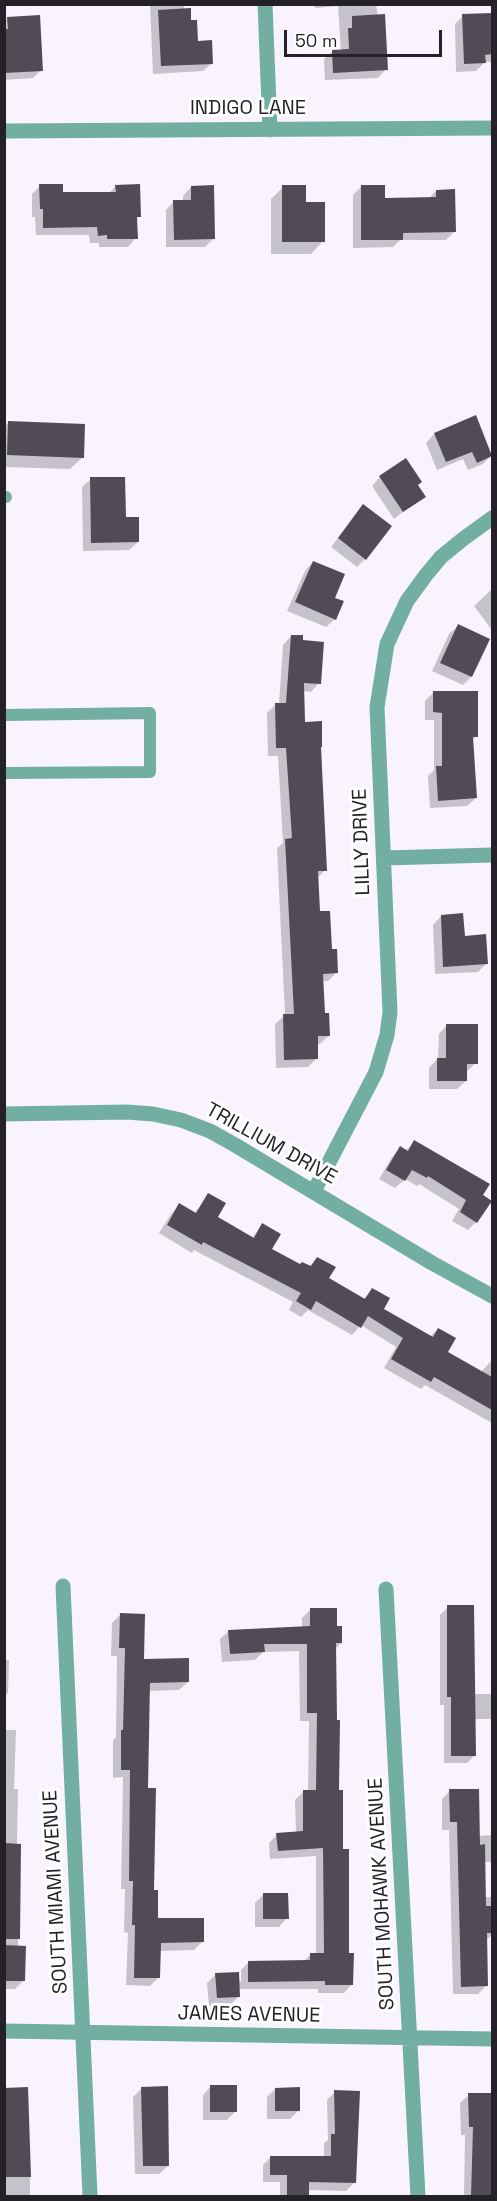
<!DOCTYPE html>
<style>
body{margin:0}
#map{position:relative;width:497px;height:2201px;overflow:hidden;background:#f8f3fe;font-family:"Space Grotesk",sans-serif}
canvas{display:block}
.frame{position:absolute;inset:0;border:6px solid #252227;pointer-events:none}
.scale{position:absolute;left:284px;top:30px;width:158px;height:27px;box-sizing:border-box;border:3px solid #252227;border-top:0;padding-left:8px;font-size:18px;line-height:21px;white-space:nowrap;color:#252227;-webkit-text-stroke:4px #fff;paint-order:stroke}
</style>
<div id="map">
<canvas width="497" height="2201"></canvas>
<div class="frame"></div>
<div class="scale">50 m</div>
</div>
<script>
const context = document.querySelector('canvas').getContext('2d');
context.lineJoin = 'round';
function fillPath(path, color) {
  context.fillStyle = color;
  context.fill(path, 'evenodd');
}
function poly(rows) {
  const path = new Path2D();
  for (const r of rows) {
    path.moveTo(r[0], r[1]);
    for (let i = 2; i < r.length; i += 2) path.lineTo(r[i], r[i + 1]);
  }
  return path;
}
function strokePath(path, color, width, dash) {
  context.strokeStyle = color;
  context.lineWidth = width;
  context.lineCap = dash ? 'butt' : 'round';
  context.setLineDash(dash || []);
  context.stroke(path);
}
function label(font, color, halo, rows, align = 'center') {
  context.font = font + ' "Space Grotesk",sans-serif';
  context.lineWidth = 6;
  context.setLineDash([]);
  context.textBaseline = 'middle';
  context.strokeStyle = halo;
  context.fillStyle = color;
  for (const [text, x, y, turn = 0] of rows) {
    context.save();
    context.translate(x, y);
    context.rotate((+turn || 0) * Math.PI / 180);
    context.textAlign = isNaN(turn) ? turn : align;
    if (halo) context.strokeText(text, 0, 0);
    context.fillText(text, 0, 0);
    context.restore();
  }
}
fillPath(poly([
 [150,4,183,4,196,43,212,63,203,71,153,74],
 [315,4,376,4,386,69,378,78,325,80,324,59,333,51,341,51,338,6,315,8],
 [492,15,492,62,485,62,476,71,456,72,455,24,463,16],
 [8,18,41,70,33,78,4,80,4,22],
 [40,186,61,194,109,193,116,186,139,216,136,219,136,238,128,247,99,247,99,243,90,243,89,235,36,235,35,217,32,217,32,194],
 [191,187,213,239,205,247,166,247,166,210,174,201,183,201,183,196],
 [283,187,305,204,323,241,311,254,271,254,271,199],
 [361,187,384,199,428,199,436,191,454,232,446,240,400,240,393,247,353,248,353,195],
 [4,209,6,238,4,240],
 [8,423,83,457,70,469,4,467,4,426],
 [434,434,491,456,483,464,468,470,463,459,437,470,426,443],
 [380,477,416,485,424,496,394,519,372,486],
 [91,479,124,518,138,542,129,550,83,551,82,487],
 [363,506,365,559,357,567,331,547],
 [313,562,333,598,335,619,326,627,287,611,305,571],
 [492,589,492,630,474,606],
 [458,626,471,677,463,685,432,671,449,634],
 [291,636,319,683,311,692,303,691,303,723,321,747,325,870,317,879,319,913,337,972,328,981,322,981,324,1015,328,1036,320,1044,316,1044,317,1058,308,1067,276,1068,275,1024,285,1015,277,848,283,843,278,756,268,756,267,713,276,704,279,704,283,645],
 [433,693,476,736,472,741,476,798,467,806,430,808,428,776,434,770,434,720,425,720,425,701],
 [441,916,463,937,486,964,478,972,435,974,433,925],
 [447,1025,476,1063,466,1072,466,1081,457,1089,429,1089,429,1068,438,1058,439,1034],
 [415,1142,481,1196,476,1222,468,1230,452,1221,459,1209,419,1184,417,1186,405,1179,395,1188,379,1179,392,1157,400,1148,406,1150],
 [209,1194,216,1218,252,1238,262,1225,270,1249,300,1266,309,1267,317,1258,327,1279,363,1299,372,1290,382,1309,430,1337,438,1329,446,1353,481,1372,492,1360,492,1423,425,1385,421,1389,384,1368,396,1347,361,1325,352,1335,308,1310,301,1317,289,1310,293,1302,194,1250,192,1253,159,1233,171,1214,179,1205,194,1214],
 [448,1607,473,1694,492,1694,492,1719,475,1719,475,1755,467,1763,444,1763,444,1705,440,1705,440,1615],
 [310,1610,336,1627,341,1643,335,1649,337,1792,348,1954,352,1984,344,1993,318,1993,318,1989,238,1989,239,1996,230,2005,209,2006,207,1983,216,1974,241,1982,241,1970,249,1962,304,1961,311,1954,316,1954,316,1856,270,1859,269,1843,277,1835,296,1833,295,1800,303,1792,308,1792,309,1721,300,1721,299,1651,263,1652,255,1660,222,1662,220,1639,229,1631,302,1628,302,1618],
 [120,1615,143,1660,188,1682,179,1690,148,1691,146,1790,156,1919,202,1942,194,1950,159,1951,158,1978,150,1986,126,1985,128,1933,124,1932,125,1889,121,1889,123,1777,113,1778,113,1740,116,1737,117,1656,111,1656,112,1623],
 [4,1660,9,1660,8,1693,4,1697],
 [4,1730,16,1730,14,1789,18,1789,17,1845,20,1845,18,1947,23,1981,15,1989,4,1989],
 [450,1791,478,1836,492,1835,492,1862,484,1862,484,1897,492,1897,492,1935,486,1940,486,1986,478,1994,453,1994,449,1830,442,1830,442,1799],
 [263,1895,287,1918,279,1927,255,1927,255,1903],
 [211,2086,235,2112,227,2120,203,2120,203,2095],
 [142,2088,168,2166,159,2174,135,2174,133,2097],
 [4,2089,28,2145,30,2145,30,2196,4,2196],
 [275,2089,298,2111,290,2119,267,2119,267,2097],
 [335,2092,354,2183,346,2191,308,2190,308,2196,280,2196,280,2182,263,2182,263,2165,271,2157,324,2157,324,2143,328,2140,327,2100],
 [492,2094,492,2196,464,2196,465,2135,461,2135,460,2103,469,2095]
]), '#0003');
fillPath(poly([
 [191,8,191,20,197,20,198,41,212,40,213,64,161,66,158,10],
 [492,13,492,54,485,55,486,63,464,64,462,14],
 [385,14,388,70,333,73,332,50,349,49,348,28,352,28,352,16],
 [40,15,43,71,4,73,4,29,8,29,7,17],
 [39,184,63,184,63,192,116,192,115,185,140,184,141,217,137,217,138,239,107,239,107,235,98,236,97,227,43,228,43,209,40,209],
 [214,185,215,239,174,240,173,200,191,200,191,186],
 [282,185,306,185,306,202,325,202,325,242,282,242],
 [361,185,385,185,385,198,436,197,436,190,455,189,456,232,403,233,403,240,361,240],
 [476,415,492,456,477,463,472,452,446,462,434,433],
 [8,421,85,424,84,458,7,455],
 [406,458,422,482,418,485,426,497,403,512,379,476],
 [90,477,125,477,126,517,139,517,139,542,91,543],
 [363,504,392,526,366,560,338,538],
 [313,561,345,574,335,598,344,601,336,620,295,602],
 [458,624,490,639,472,677,440,663],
 [291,635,303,635,303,640,324,642,321,684,304,683,305,722,322,721,322,747,321,747,327,871,318,871,320,911,330,911,332,949,337,949,338,973,323,974,325,1013,329,1013,330,1036,318,1036,318,1059,284,1060,283,1014,294,1014,285,839,292,838,286,748,276,748,275,703,286,703],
 [433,691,478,691,478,737,473,737,477,798,438,801,436,766,442,766,442,713,433,712],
 [463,913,465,936,486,934,488,964,443,967,441,915],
 [446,1024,478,1024,478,1064,467,1064,467,1081,437,1081,437,1058,446,1058],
 [414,1140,490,1184,483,1195,492,1201,477,1223,460,1212,466,1200,428,1176,427,1178,412,1170,405,1181,386,1170,400,1146,408,1151],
 [208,1193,226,1203,218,1217,254,1238,262,1223,281,1234,272,1249,300,1264,302,1262,311,1266,317,1257,336,1267,329,1278,365,1299,372,1288,390,1298,384,1309,433,1337,438,1328,456,1338,448,1352,492,1377,492,1410,434,1377,431,1382,391,1359,403,1338,368,1316,361,1328,316,1301,311,1310,296,1301,301,1293,203,1242,202,1245,167,1225,179,1203,196,1213],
 [447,1605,474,1605,476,1756,451,1756,451,1697,447,1697],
 [310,1608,337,1608,337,1626,342,1626,342,1643,336,1643,337,1720,340,1720,339,1790,343,1790,343,1849,349,1849,349,1953,354,1953,353,1985,325,1985,325,1981,248,1982,248,1961,310,1960,310,1953,324,1953,323,1848,278,1851,276,1833,303,1831,303,1790,316,1790,317,1713,307,1713,307,1644,264,1644,265,1652,230,1654,228,1630,310,1626],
 [120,1613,145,1614,144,1659,189,1658,189,1682,150,1683,148,1788,156,1788,154,1890,158,1890,158,1918,204,1918,204,1942,161,1943,160,1978,134,1978,135,1925,132,1925,133,1881,129,1881,130,1770,121,1770,121,1730,123,1730,125,1648,119,1648],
 [449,1789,479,1789,480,1845,485,1844,486,1906,492,1906,492,1933,487,1933,488,1986,461,1987,457,1822,450,1822],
 [4,1843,21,1844,20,1939,4,1939],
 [263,1893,288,1893,289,1919,263,1919],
 [4,1945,26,1946,25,1981,4,1981],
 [239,1972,240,1997,217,1998,215,1973],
 [210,2085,237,2085,237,2112,210,2112],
 [168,2086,169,2166,143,2166,141,2087],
 [28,2087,31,2177,4,2177,4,2088],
 [300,2087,300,2111,275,2111,275,2088],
 [334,2090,360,2091,356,2183,309,2182,309,2196,287,2196,287,2175,270,2175,270,2156,331,2156,331,2134,335,2134],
 [468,2093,492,2093,492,2196,471,2196,473,2127,469,2127]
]), '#514b57');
strokePath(poly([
 [4,497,6,497],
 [4,715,150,713,150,772,4,773]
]), '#73afa0', 12);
strokePath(poly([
 [265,4,270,130],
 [4,131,492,128],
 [384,858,492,855],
 [4,1114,127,1112,153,1114,181,1120,210,1131,235,1145,432,1263,492,1296],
 [314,1191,376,1072,387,1035,390,1012,377,707,387,644,407,601,426,575,441,557,463,539,492,518],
 [63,1586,90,2196],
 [386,1589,418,2196],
 [4,2031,492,2039]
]), '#73afa0', 15);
label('20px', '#252227', '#fff', [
 ["INDIGO LANE",248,109],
 ["LILLY DRIVE",362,842,-92],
 ["TRILLIUM DRIVE",271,1144,29],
 ["SOUTH MIAMI AVENUE",56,1892,-93],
 ["SOUTH MOHAWK AVENUE",382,1894,-93],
 ["JAMES AVENUE",249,2015,1]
]);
</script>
